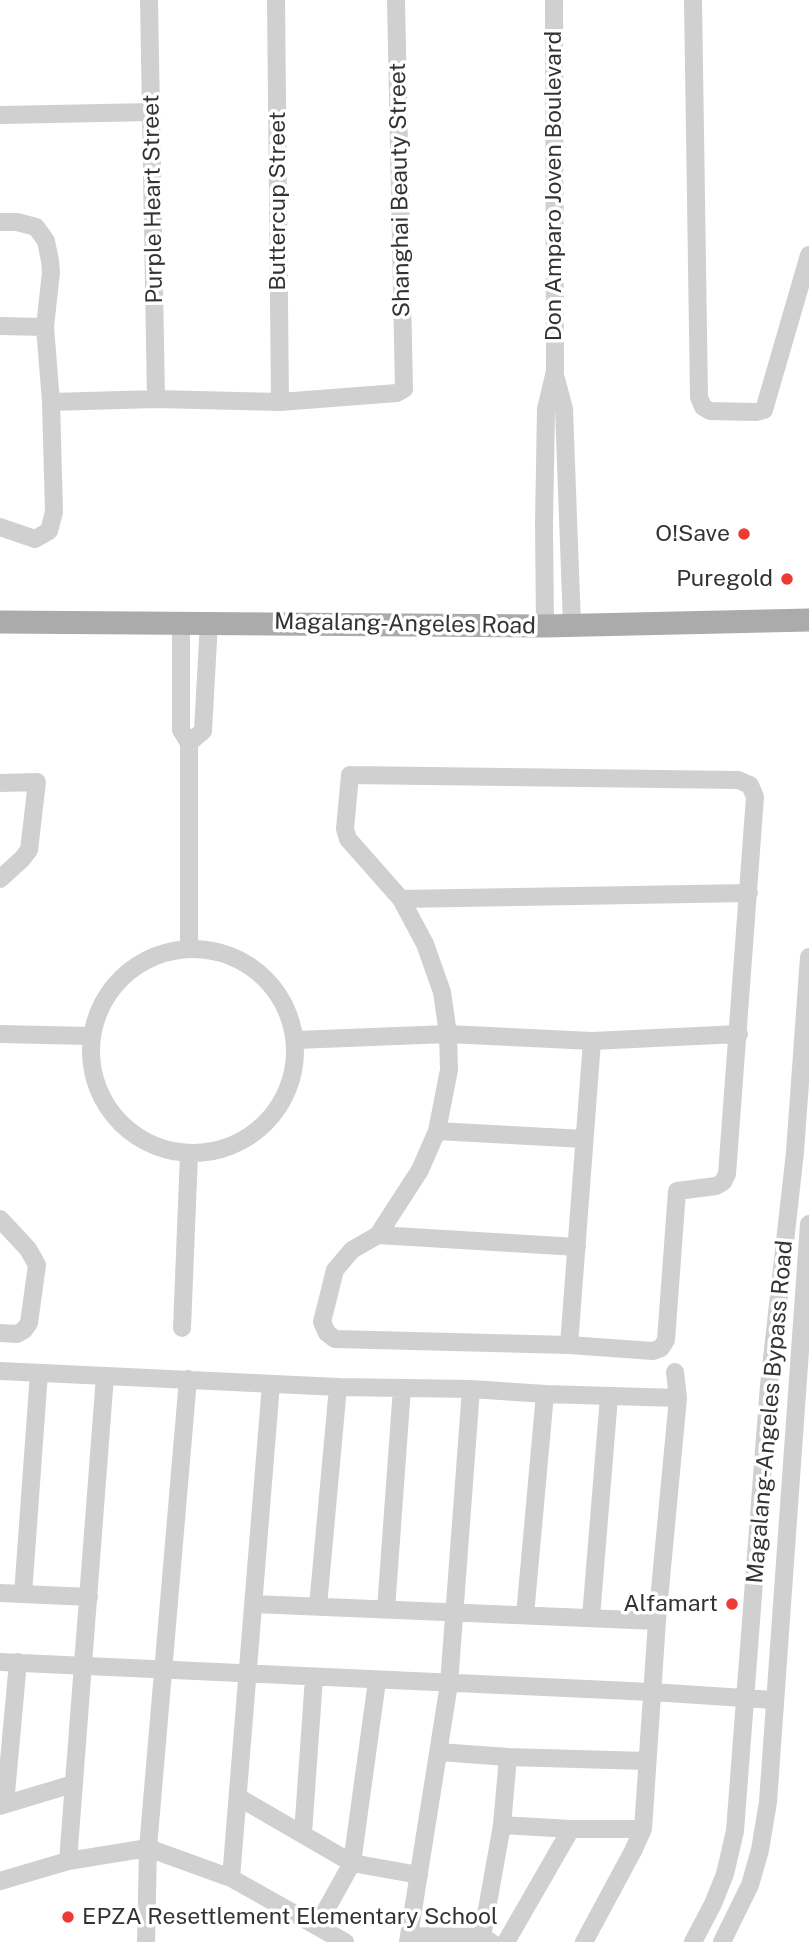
<!DOCTYPE html>
<style>
body{margin:0}
canvas{display:block;background:#fff}
</style>
<canvas width="809" height="1942"></canvas>
<script>
const context = document.querySelector('canvas').getContext('2d');
context.lineJoin = 'round';
function poly(rows) {
  const path = new Path2D();
  for (const r of rows) {
    if (r.length === 3) {
      path.moveTo(r[0] + r[2], r[1]);
      path.arc(r[0], r[1], r[2], 0, 2 * Math.PI);
      continue;
    }
    path.moveTo(r[0], r[1]);
    for (let i = 2; i < r.length; i += 2) path.lineTo(r[i], r[i + 1]);
  }
  return path;
}
function strokePath(path, color, width, dash) {
  context.strokeStyle = color;
  context.lineWidth = width;
  context.lineCap = dash ? 'butt' : 'round';
  context.setLineDash(dash || []);
  context.stroke(path);
}
function label(font, color, halo, rows, align = 'center') {
  context.font = font + ' "Public Sans",sans-serif';
  context.lineWidth = 7;
  context.setLineDash([]);
  context.textBaseline = 'middle';
  context.strokeStyle = halo;
  context.fillStyle = color;
  for (const [text, x, y, turn = 0] of rows) {
    context.save();
    context.translate(x, y);
    context.rotate((+turn || 0) * Math.PI / 180);
    context.textAlign = isNaN(turn) ? turn : align;
    if (halo) context.strokeText(text, 0, 0);
    context.fillText(text, 0, 0);
    context.restore();
  }
}
strokePath(poly([
 [149,0,156,399],
 [276,0,280,402],
 [693,0,699,397,703,407,710,411,756,412,764,410,809,255],
 [0,115,152,112],
 [0,222,17,222,36,227,46,241,50,261,51,272,45,327,51,402,54,512,49,531,35,539,0,527],
 [0,326,45,327],
 [555,375,564,409,572,625],
 [51,402,156,399,280,402,397,393,404,389,396,0],
 [181,622,181,730,189,743,189,948],
 [545,626,544,523,546,409,555,371,554,0],
 [189,743,203,731,209,622],
 [350,775,738,780,750,785,755,797,727,1174,723,1182,716,1186,677,1191,666,1340,661,1348,653,1351,569,1345,335,1339,327,1333,322,1322,335,1270,352,1250,378,1235,420,1170,437,1131,449,1070,448,1034,442,992,425,944,401,899,348,839,345,829,350,775],
 [0,783,37,782,29,850,22,859,0,879],
 [401,899,749,893],
 [193,1051,102],
 [0,1034,90,1036],
 [296,1040,448,1034,592,1041,739,1034],
 [437,1131,584,1139],
 [0,1219,28,1249,37,1265,29,1323,24,1330,17,1334,0,1333],
 [378,1235,577,1247],
 [182,1328,189,1154],
 [569,1345,592,1041],
 [0,1371,338,1387,471,1389,545,1394,678,1398],
 [0,1593,89,1597],
 [23,1594,39,1373],
 [254,1604,657,1621],
 [318,1606,338,1387],
 [386,1609,402,1388],
 [525,1615,545,1394],
 [591,1617,609,1397],
 [0,1662,652,1692,774,1700],
 [439,1752,508,1757,646,1761],
 [238,1797,352,1863,419,1875],
 [5,1804,18,1662],
 [0,1806,73,1784],
 [502,1825,571,1829,643,1829],
 [303,1833,314,1678],
 [68,1861,105,1376],
 [231,1878,271,1384],
 [0,1881,68,1861,148,1848,231,1878,345,1942],
 [317,1926,352,1863,377,1681],
 [409,1936,482,1937,491,1942],
 [482,1937,502,1825,508,1757],
 [146,1942,148,1848,188,1379],
 [408,1942,449,1684,471,1389],
 [506,1942,571,1829],
 [584,1942,633,1851,643,1829,657,1621,678,1398,675,1372],
 [693,1942,713,1904,725,1874,735,1831,769,1385,795,1152,809,957],
 [722,1942,750,1885,760,1850,768,1802,809,1224]
]), '#d0d0d0', 18);
strokePath(poly([
 [0,622,545,626,809,620]
]), '#ababab', 23);
for (const [x, y, r, color] of [
 [744,534,7,"#ec3b33"],
 [787,579,7,"#ec3b33"],
 [732,1604,7,"#ec3b33"],
 [68,1917,7,"#ec3b33"]
]) {
  const dot = new Path2D();
  dot.arc(x, y, r, 0, 2 * Math.PI);
  context.fillStyle = color;
  context.fill(dot);
  strokePath(dot, '#fff', 2.5);
}
label('23px', '#333', '#fff', [
 ["Don Amparo Joven Boulevard",554,186,-90],
 ["Shanghai Beauty Street",400,190,-91],
 ["Purple Heart Street",153,199,-91],
 ["Buttercup Street",278,201,-90],
 ["Magalang-Angeles Road",405,624,1],
 ["Magalang-Angeles Bypass Road",770,1412,-85]
]);
label('23px', '#333', '#fff', [
 ["O!Save",730,534],
 ["Puregold",773,579],
 ["Alfamart",718,1604],
 ["EPZA Resettlement Elementary School",82,1917,"left"]
], 'right');
</script>
